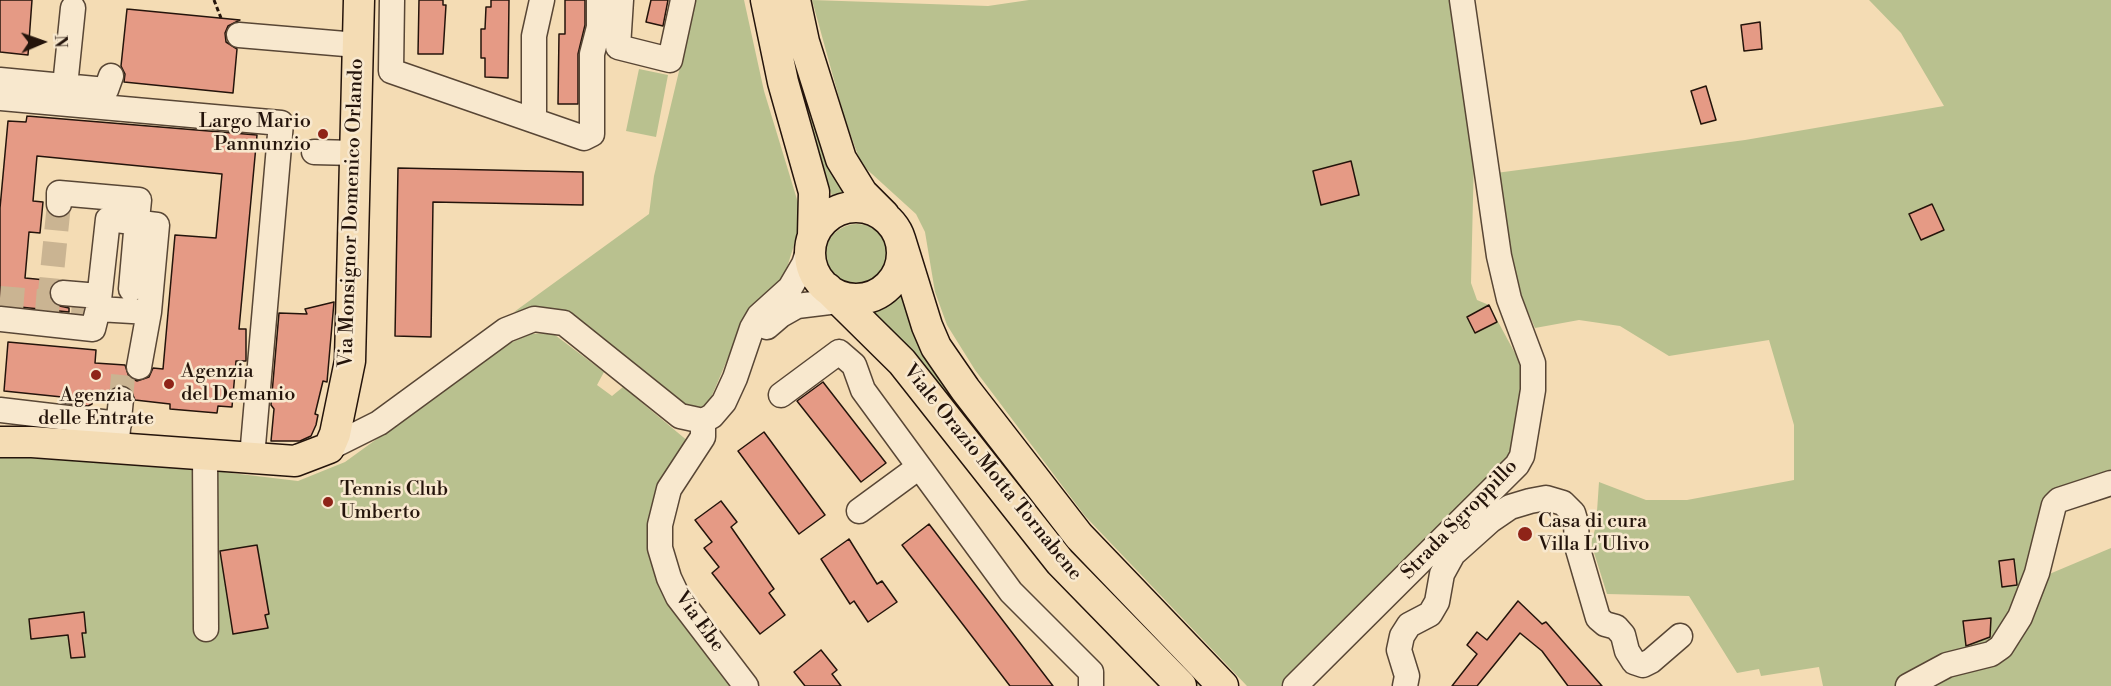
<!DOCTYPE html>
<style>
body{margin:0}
#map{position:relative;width:2111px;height:686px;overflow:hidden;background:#f4dcb4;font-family:"Libre Bodoni",serif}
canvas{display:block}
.north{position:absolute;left:12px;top:12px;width:60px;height:60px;-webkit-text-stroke:4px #f8e8ce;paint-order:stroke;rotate:88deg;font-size:16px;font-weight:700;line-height:24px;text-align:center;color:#24140b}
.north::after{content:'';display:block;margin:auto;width:21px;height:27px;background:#24140b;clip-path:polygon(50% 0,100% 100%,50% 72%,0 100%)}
</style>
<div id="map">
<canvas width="2111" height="686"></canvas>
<div class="north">N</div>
</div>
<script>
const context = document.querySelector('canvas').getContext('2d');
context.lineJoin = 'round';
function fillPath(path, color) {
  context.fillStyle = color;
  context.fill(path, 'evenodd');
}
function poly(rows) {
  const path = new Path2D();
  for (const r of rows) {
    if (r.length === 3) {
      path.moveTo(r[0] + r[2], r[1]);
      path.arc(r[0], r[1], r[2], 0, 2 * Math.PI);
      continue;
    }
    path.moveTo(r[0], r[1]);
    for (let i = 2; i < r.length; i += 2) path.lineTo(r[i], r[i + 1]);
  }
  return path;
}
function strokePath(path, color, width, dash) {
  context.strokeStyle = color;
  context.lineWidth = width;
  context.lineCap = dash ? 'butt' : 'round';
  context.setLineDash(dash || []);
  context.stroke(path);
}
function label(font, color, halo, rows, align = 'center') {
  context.font = font + ' "Libre Bodoni",serif';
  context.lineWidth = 5;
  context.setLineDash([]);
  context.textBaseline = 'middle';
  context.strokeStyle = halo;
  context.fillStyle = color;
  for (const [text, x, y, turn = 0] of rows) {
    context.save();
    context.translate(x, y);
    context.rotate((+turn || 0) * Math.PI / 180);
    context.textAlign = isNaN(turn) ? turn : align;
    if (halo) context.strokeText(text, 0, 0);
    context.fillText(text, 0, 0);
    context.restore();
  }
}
fillPath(poly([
 [696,0,744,0,764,91,799,206,799,229,785,274,741,327,708,405,693,411,562,311,539,307,514,312,649,214,654,176],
 [784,0,829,167,847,197,835,203,824,176,786,40],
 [812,0,988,6,1029,0,1454,0,1474,156,1471,283,1477,300,1489,305,1523,368,1516,453,1283,686,1247,686,1085,516,975,370,947,325,935,292,925,232,916,214,861,164,844,116],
 [1869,0,2111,0,2111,470,2059,490,2034,570,1993,645,1898,686,1823,686,1819,667,1761,676,1759,669,1737,673,1689,596,1607,594,1591,543,1596,526,1599,482,1646,500,1687,500,1794,480,1794,425,1769,340,1669,356,1620,326,1579,320,1535,328,1508,266,1496,173,1745,140,1944,106,1901,33],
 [639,69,668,75,656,137,626,131],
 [857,256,32],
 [902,291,1211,686,1199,686,1072,554,869,311,891,301],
 [548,333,555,335,604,372,597,385,612,396,623,387,689,442,651,524,736,686,0,686,0,456,206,470,298,481,345,462,508,344,531,334],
 [2111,548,2111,686,1921,686,1987,664,2047,575]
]), '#b9c18f');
const building = poly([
 [0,0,32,0,28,55,0,52,0,0],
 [419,0,443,0,443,5,446,5,443,54,418,54,419,0],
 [491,0,509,0,508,78,485,77,485,58,481,58,481,29,485,29,486,7,491,7,491,0],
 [565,0,585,0,585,25,578,54,578,104,558,104,559,34,565,34,565,0],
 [651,0,668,0,663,26,646,22,651,0],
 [127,9,240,20,228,26,225,33,226,42,237,49,233,93,124,82,125,74,121,66,127,9],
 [1760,22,1762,49,1744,51,1741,25,1760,22],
 [1706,86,1716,120,1701,124,1691,91,1706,86],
 [27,116,257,135,239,329,246,329,246,361,236,361,232,407,218,406,217,413,170,409,170,404,135,400,130,388,122,385,110,390,107,398,92,396,92,404,88,406,62,403,62,397,4,391,8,342,96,350,95,363,125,365,129,377,137,381,149,377,153,368,163,369,175,235,216,238,222,174,37,156,33,201,43,202,40,233,29,232,25,278,56,281,49,291,50,299,55,305,69,308,69,312,0,305,0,208,8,121,26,122,27,116],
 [1351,161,1359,195,1321,205,1313,171,1351,161],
 [398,168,583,172,583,205,433,202,431,337,395,336,398,168],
 [1932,204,1944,230,1921,240,1909,214,1932,204],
 [334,302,327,382,323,381,315,414,318,415,316,425,311,436,300,441,271,441,274,409,271,405,279,313,307,314,305,309,334,302],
 [1489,305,1497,322,1475,333,1467,317,1489,305],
 [823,382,886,463,861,482,797,401,823,382],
 [764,432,825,515,799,534,738,451,764,432],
 [721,501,737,522,731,527,774,589,769,593,785,615,760,634,712,573,719,567,704,548,712,542,695,520,721,501],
 [929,524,945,545,1053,686,1010,686,902,545,929,524],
 [849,539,877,584,882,581,897,602,868,622,854,601,850,604,821,559,849,539],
 [257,545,269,614,265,615,268,628,233,634,220,551,257,545],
 [2014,559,2017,585,2002,587,1999,561,2014,559],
 [1518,601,1542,624,1546,622,1602,686,1568,686,1542,651,1520,633,1477,686,1452,686,1477,654,1467,645,1477,632,1487,640,1518,601],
 [84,612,86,633,82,633,85,657,71,658,68,635,31,639,29,619,84,612],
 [1991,618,1990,637,1966,646,1963,621,1991,618],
 [821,650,837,670,832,674,841,686,805,686,794,672,821,650]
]);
fillPath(building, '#e59a85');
strokePath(building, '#24140b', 1.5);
strokePath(poly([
 [0,298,88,305],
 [49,302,59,204],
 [121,399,124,365]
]), '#cab492', 24, [24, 12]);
const minor = poly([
 [392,0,391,71,584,138,592,134,592,54,599,27,599,0],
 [621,0,618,47,670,60,683,0],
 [239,35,357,45],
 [0,80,106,90,111,76],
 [65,86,73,8],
 [0,98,281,123,252,457],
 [534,120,534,36,542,0],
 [314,152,355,153],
 [59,204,59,193,139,200,138,210],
 [131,289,136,232],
 [63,293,99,296],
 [98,309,149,312],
 [0,319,93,329,98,309,108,219,157,225,149,312,139,367],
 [767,327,781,315,797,306,854,299],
 [781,395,839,352,854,365,863,390,1011,592,1091,672,1091,686],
 [0,410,119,424],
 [703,421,703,437,669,489,660,525,660,548,669,578,678,597,746,686],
 [117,439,121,399],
 [329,448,379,423,506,330,534,319,564,323,680,416,703,421,712,416,724,402,735,378,752,328,759,316,790,288,804,264,810,245],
 [205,454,206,629],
 [859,511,919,467],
 [1295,686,1517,465,1522,456,1533,390,1533,363,1509,299,1499,256,1462,0],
 [1405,686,1407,676,1399,650,1402,636,1409,625,1430,614,1437,602,1442,574,1453,554,1491,520,1510,507,1530,501,1546,498,1563,503,1573,513,1576,523,1577,546,1598,618,1605,624,1616,627,1623,635,1627,651,1634,662,1643,665,1651,661,1680,636],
 [1908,686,1947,665,1991,654,2001,647,2020,617,2037,573,2054,505,2059,500,2111,483]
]);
const major = poly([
 [766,0,783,82,814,192,813,235],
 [795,0,804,42,841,159,862,193,884,215],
 [856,253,46],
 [900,239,927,326,936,347,965,389,1079,536,1223,686],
 [827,288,902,362,1060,562,1181,686],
 [0,442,32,442,295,461,329,448,335,434,350,361,359,0]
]);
strokePath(minor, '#584635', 27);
strokePath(major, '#24140b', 33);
strokePath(poly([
 [214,0,221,18]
]), '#24140b', 3, [4.5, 3]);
strokePath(minor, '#f8e8ce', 24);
strokePath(major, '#f4dcb4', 30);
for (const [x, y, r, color] of [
 [323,134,6,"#8f2418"],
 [96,375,6,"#8f2418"],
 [169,384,6,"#8f2418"],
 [328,502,6,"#8f2418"],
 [1525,534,8,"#8f2418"]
]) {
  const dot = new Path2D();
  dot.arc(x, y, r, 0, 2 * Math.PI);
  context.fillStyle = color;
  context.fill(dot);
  strokePath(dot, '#f8e8ce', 2);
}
label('20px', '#24140b', '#f8e8ce', [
 ["Largo Mario",311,122,"right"],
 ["Pannunzio",311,145,"right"],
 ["Agenzia",181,372],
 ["del Demanio",181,395],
 ["Agenzia",96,396,"center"],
 ["delle Entrate",96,419,"center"],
 ["Tennis Club",340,490],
 ["Umberto",340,513],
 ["Casa di cura",1538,522],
 ["Villa L'Ulivo",1538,545]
], 'left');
label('20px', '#24140b', '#f8e8ce', [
 ["Via Monsignor Domenico Orlando",352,213,-88],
 ["Viale Orazio Motta Tornabene",992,473,51],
 ["Strada Sgroppillo",1460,520,-46],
 ["Via Ebe",699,622,54]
]);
</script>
